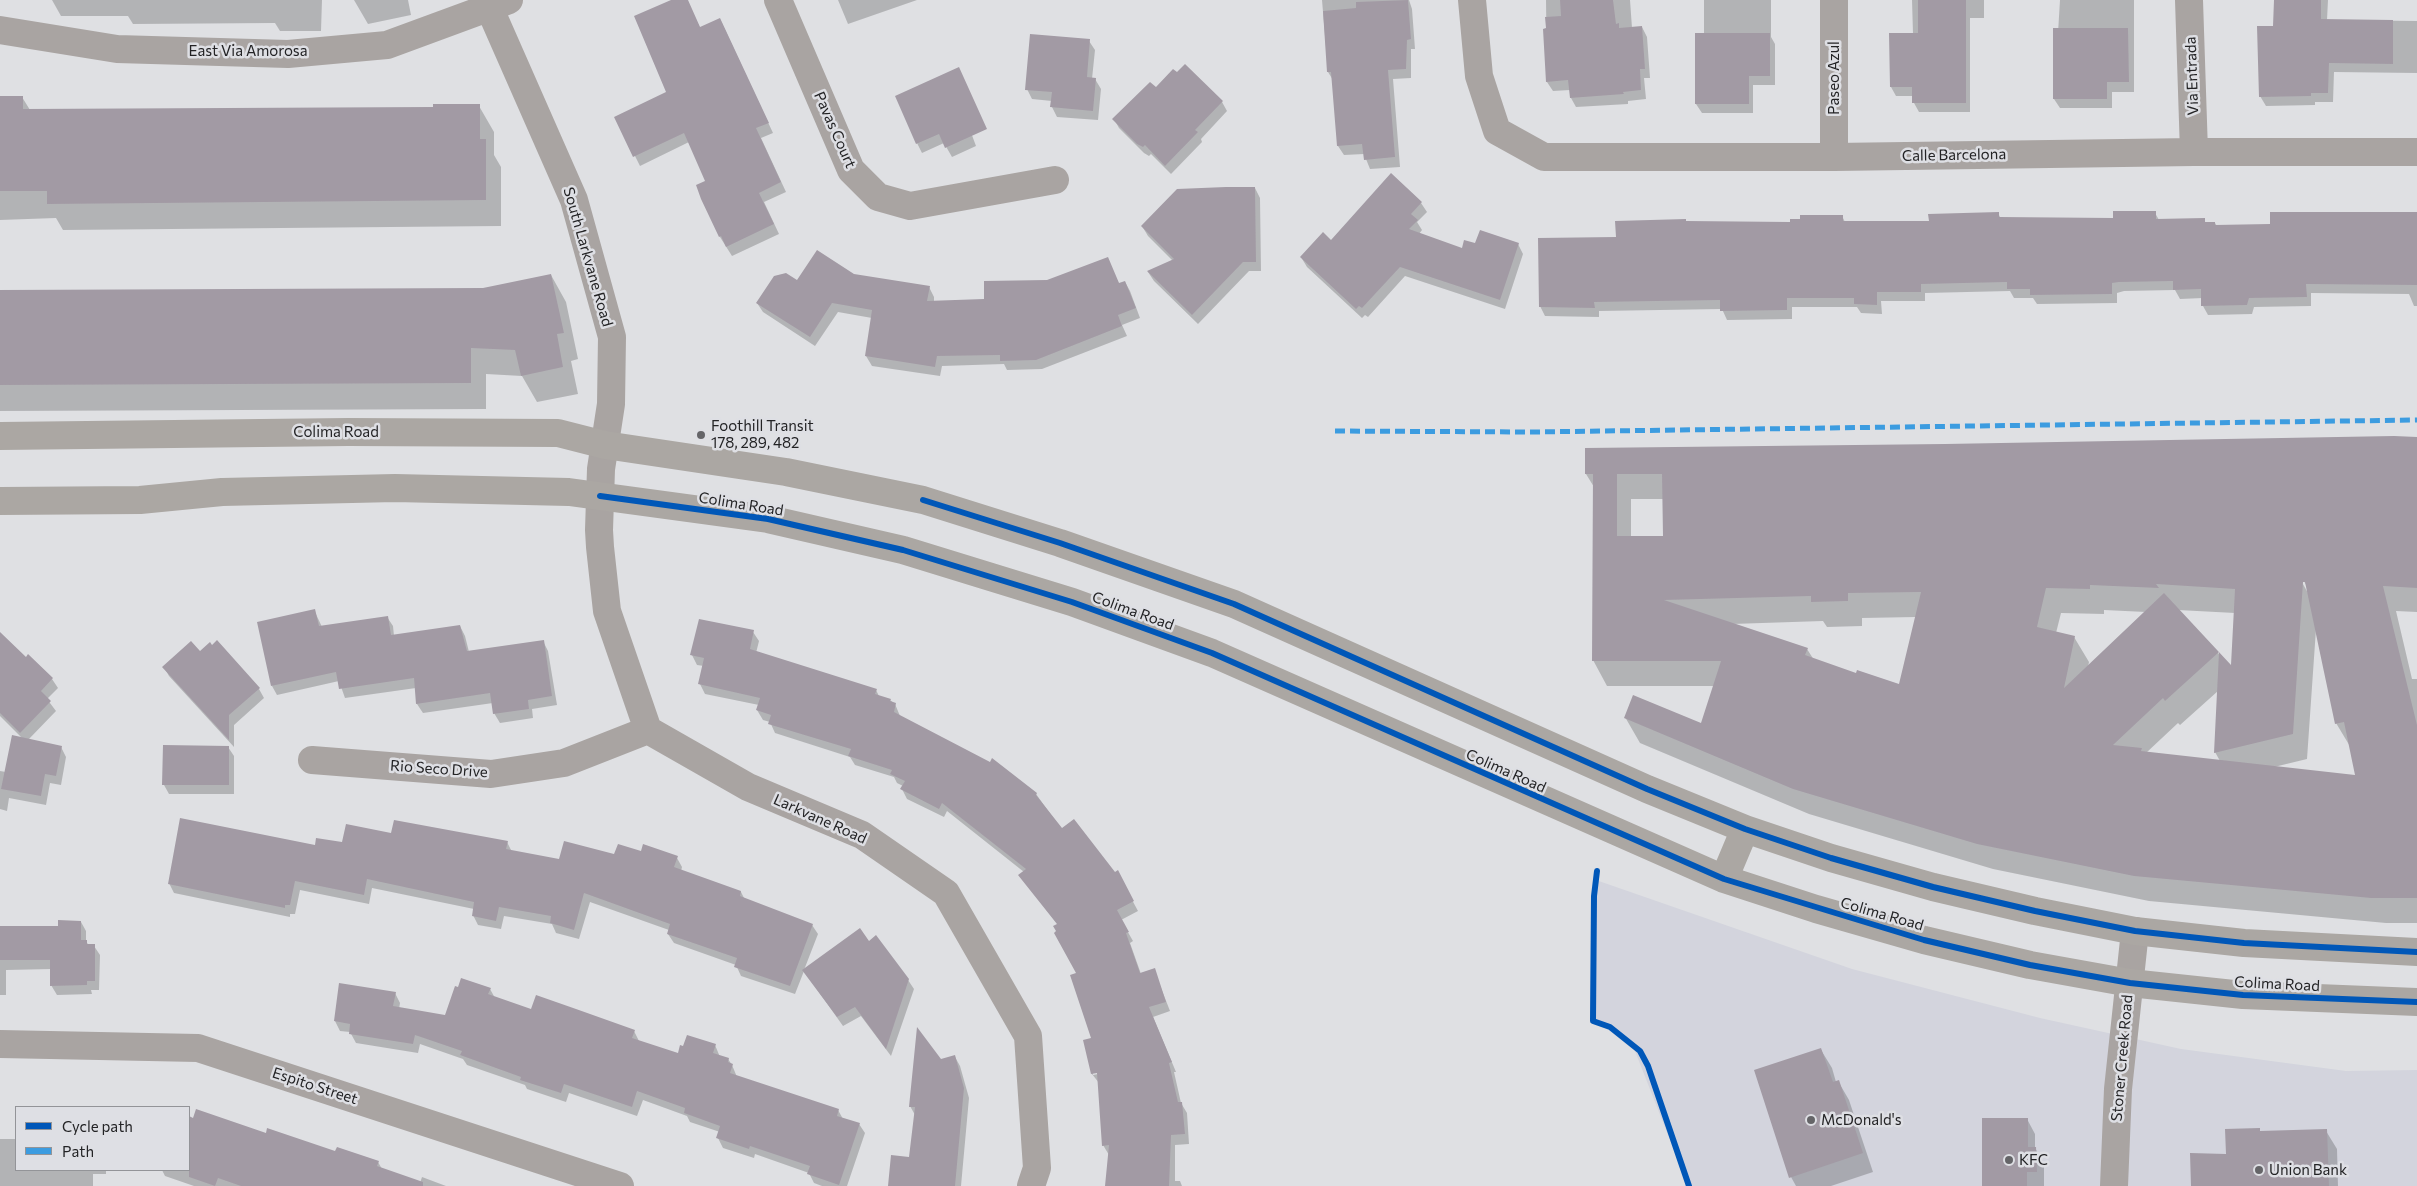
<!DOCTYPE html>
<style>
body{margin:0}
#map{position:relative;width:2417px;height:1186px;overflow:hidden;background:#dfe0e3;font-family:Commissioner,sans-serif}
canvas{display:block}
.legend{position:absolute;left:15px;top:1106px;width:175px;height:65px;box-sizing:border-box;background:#dedfe4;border:1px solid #939498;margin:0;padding:6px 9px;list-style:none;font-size:15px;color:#232325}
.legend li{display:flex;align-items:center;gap:10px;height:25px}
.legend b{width:25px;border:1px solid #939498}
</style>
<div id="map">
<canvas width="2417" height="1186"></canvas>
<ul class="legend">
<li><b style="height:6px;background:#0057b8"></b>Cycle path</li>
<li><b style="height:6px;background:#3c9ce0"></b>Path</li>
</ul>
</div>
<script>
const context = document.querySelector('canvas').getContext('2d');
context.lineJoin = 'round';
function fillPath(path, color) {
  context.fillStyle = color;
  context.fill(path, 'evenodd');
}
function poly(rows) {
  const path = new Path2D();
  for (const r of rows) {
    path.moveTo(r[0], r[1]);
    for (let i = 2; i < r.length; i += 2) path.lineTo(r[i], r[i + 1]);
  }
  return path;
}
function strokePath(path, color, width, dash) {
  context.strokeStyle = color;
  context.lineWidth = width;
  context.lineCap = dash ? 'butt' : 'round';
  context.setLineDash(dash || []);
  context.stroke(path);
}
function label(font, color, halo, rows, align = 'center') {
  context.font = font + ' Commissioner,sans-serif';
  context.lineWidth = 5;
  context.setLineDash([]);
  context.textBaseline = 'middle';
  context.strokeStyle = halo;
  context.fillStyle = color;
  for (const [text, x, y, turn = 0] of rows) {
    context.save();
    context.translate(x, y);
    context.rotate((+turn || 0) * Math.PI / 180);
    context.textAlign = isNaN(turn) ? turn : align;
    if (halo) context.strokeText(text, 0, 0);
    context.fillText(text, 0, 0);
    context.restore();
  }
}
fillPath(poly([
 [1593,879,1852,969,2040,1018,2181,1049,2346,1071,2417,1070,2417,1186,1688,1186,1633,1046,1616,1030,1593,1017]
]), '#d3d4dd');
fillPath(poly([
 [52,0,322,0,321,31,280,31,275,23,133,24,128,16,61,16],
 [354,0,408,0,411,15,368,24],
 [674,0,687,0,700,28,720,19,773,133,761,138,786,192,764,202,779,234,732,256,720,237,702,198,707,182,689,142,640,166,616,118,668,93],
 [838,0,917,0,848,24],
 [1322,0,1409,0,1412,9,1415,49,1411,49,1411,78,1393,79,1400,167,1370,169,1364,154,1344,155,1338,146,1333,80,1328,72],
 [1546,0,1630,0,1632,28,1642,27,1647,37,1650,78,1644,78,1646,99,1628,101,1628,104,1576,107,1571,98,1570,90,1553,91,1547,82],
 [1704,0,1771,0,1771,37,1775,44,1775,85,1753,85,1753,113,1702,113,1696,104,1704,34],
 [1912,0,1984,0,1984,18,1970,18,1970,112,1919,112,1914,103,1913,96,1896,96,1891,87,1913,34],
 [2060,0,2134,0,2134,92,2112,92,2112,108,2060,108,2054,99],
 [2275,0,2328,0,2327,20,2417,21,2417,73,2334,72,2333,102,2315,102,2315,105,2266,106,2260,96,2274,27],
 [1089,41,1095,50,1092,79,1095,79,1101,89,1098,120,1057,117,1052,107,1052,101,1032,99,1027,89],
 [954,87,976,146,952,157,944,143,922,153,917,143],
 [1156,89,1222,102,1227,111,1201,139,1202,142,1171,174,1151,154,1149,156,1144,153,1119,128,1114,119],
 [0,97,22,97,30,110,434,108,479,106,494,132,494,155,501,167,501,226,63,230,56,218,0,220],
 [1255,188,1260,198,1261,271,1249,271,1198,324,1154,281,1148,272,1173,261,1148,236,1142,226],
 [1421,203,1427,212,1417,222,1422,230,1419,234,1462,249,1476,245,1518,244,1523,254,1505,309,1405,276,1368,317,1365,315,1362,318,1307,267,1301,257,1331,241],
 [2403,212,2417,212,2417,306,2414,306,2409,294,2311,293,2311,306,2254,307,2252,314,2208,315,2203,306,2203,298,2180,299,2175,290,2124,291,2117,293,2117,303,2037,304,2033,298,2014,298,2010,291,1925,293,1925,301,1881,301,1882,314,1861,313,1857,307,1792,307,1792,319,1727,320,1722,309,1599,311,1599,317,1545,316,1540,306,1617,238,1686,222,1791,223,1842,216,1845,222,1930,223,1998,213,2001,219,2114,219,2155,213,2159,220,2204,220,2206,223,2215,223,2217,226,2272,226,2403,214],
 [1107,258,1119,284,1125,282,1130,291,1140,318,1122,325,1127,336,1042,369,1007,370,1004,364,942,366,940,376,872,366,866,356,872,318,838,312,815,346,763,312,757,303,797,282,854,276,929,287,934,297,934,302,985,301,1047,281],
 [551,275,566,302,578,359,571,361,578,394,537,402,522,376,486,374,486,409,0,411,0,291,483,289],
 [2417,438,2417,612,2396,611,2412,679,2417,679,2417,923,2386,923,2149,901,1993,869,1809,814,1640,743,1625,717,1701,725,1714,686,1607,686,1593,660,1594,487,1586,474],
 [1631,499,1663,499,1664,537,1631,537],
 [2301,576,2308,588,2308,593,2299,577],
 [2104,610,2146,612,2088,667,2089,662,2074,637,2056,633,2061,613,2104,614],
 [2178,610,2235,613,2232,668],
 [1916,617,1900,685,1856,675,1814,660,1807,649,1732,624,1823,621,1827,627,1862,626,1862,618],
 [2316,629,2336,723,2351,748,2357,777,2274,767,2307,759],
 [2218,691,2215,752,2220,761,2146,753,2178,723,2180,725],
 [314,610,322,627,387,617,393,626,394,636,460,626,465,636,469,652,543,641,548,651,557,705,532,709,533,718,500,723,494,713,493,703,423,713,417,704,416,688,345,698,339,681,277,695,272,686],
 [753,632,759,641,756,653,876,690,879,696,890,700,895,704,900,716,1036,794,1062,830,1115,873,1117,872,1138,911,1121,920,1133,941,1130,943,1141,974,1154,970,1170,1011,1153,1017,1176,1072,1174,1072,1181,1103,1187,1113,1189,1144,1175,1145,1175,1181,1180,1181,1182,1186,1106,1186,1109,1155,1103,1145,1099,1083,1092,1074,1093,1039,1078,974,1058,925,1020,875,1024,872,947,811,944,817,907,799,902,789,903,786,897,783,894,777,855,765,850,757,775,733,770,722,763,720,757,710,759,705,705,694,700,684,704,666,697,665,692,655],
 [1093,1072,1103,1073,1093,1075],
 [0,634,26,658,28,656,52,679,58,688,47,699,56,711,28,740,61,747,66,757,61,785,50,783,46,805,9,798,7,811,0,809,0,771,6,772,23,739,0,716],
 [200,653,259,689,264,698,234,725,234,747,169,676,164,667],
 [228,747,234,756,234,794,169,794,164,785],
 [392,834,507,842,512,852,560,861,642,853,677,858,682,867,681,871,741,892,745,900,812,925,818,934,804,970,869,942,908,980,914,989,891,1056,861,1016,843,1026,804,971,795,994,741,976,736,965,674,943,668,934,669,930,590,902,579,939,556,933,552,924,504,916,501,929,478,925,473,915,474,909,372,888,369,904,300,890,295,914,290,914,290,917,174,893,169,883,316,846,343,844],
 [81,922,86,931,86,941,89,946,94,946,100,955,99,990,91,990,92,994,57,995,51,985,52,969,6,970,6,995,0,995,0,927,60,928],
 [490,989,495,998,532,1011,634,1031,639,1041,678,1054,715,1045,720,1057,728,1059,732,1065,737,1077,838,1110,843,1119,859,1124,865,1133,847,1186,822,1186,814,1183,809,1173,755,1154,754,1158,723,1148,718,1138,720,1132,690,1122,687,1116,643,1100,637,1116,569,1093,566,1102,527,1089,525,1085,467,1065,463,1059,420,1044,418,1053,356,1043,350,1032,340,1031,335,1021,395,993,400,1003,399,1009,446,1016],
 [1821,1050,1832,1068,1836,1082,1838,1081,1849,1100,1873,1172,1831,1186,1796,1186,1791,1177],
 [955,1057,960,1066,969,1098,961,1186,890,1186,910,1158,915,1115,910,1106,941,1061],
 [189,1118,378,1162,382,1169,420,1183,422,1177,446,1186,194,1186,165,1176,162,1170,189,1170],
 [2027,1119,2035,1134,2035,1148,2044,1163,2044,1186,1983,1186],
 [2326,1131,2337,1149,2338,1186,2192,1186,2227,1155,2261,1132],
 [0,1139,16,1139,16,1170,106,1170,106,1174,93,1174,93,1186,0,1186]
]), '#0003');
fillPath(poly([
 [671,0,688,0,700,27,720,18,769,123,756,128,781,182,759,193,774,224,726,247,721,236,719,237,701,199,696,185,705,181,684,133,633,157,614,117,666,92,634,16],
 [1408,0,1411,39,1407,40,1406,69,1388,70,1395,157,1364,160,1362,144,1337,146,1331,72,1327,72,1323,11,1356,8,1356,2],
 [1560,0,1613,0,1616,24,1619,23,1619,28,1642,26,1645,69,1640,69,1641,90,1623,92,1624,94,1570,98,1568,80,1546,82,1543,29,1546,28,1545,17,1561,16],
 [1918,0,1966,0,1966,103,1912,103,1912,87,1890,87,1889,33,1918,33],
 [2274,0,2321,0,2321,19,2393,20,2393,64,2329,63,2328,93,2311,93,2311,96,2259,97,2257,26,2273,26],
 [2053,28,2128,28,2129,82,2107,82,2107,99,2053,99],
 [1695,33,1770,33,1770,76,1749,76,1749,104,1695,104],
 [1030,34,1090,39,1087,77,1096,78,1093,111,1050,107,1052,92,1025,90],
 [1185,64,1223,101,1195,130,1198,132,1165,166,1145,145,1143,147,1137,144,1112,119,1150,82,1156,87,1173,69,1177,72],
 [959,67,987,129,945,148,939,134,916,144,895,96],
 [0,96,23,96,23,109,433,107,433,104,480,104,480,139,486,139,486,200,47,204,47,191,0,191],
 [1391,173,1422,202,1411,214,1418,220,1409,229,1462,248,1464,240,1475,243,1480,230,1519,243,1500,300,1400,267,1362,308,1359,306,1356,309,1300,257,1323,232,1331,240],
 [1226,187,1255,187,1256,262,1243,262,1192,315,1147,271,1174,259,1141,226,1177,189],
 [2113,211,2156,211,2156,219,2205,218,2205,222,2215,222,2215,225,2270,224,2270,212,2417,212,2417,285,2306,284,2307,297,2249,298,2247,305,2201,306,2201,289,2173,290,2173,281,2119,282,2112,283,2112,294,2030,295,2030,289,2007,289,2007,282,1921,284,1921,292,1877,292,1877,305,1854,304,1854,298,1787,298,1787,310,1720,311,1720,300,1594,302,1595,308,1539,307,1538,238,1616,237,1615,221,1686,219,1686,221,1790,222,1790,219,1800,219,1800,215,1843,215,1843,221,1929,221,1928,214,1999,212,1999,217,2113,218],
 [817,250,854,274,930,286,927,301,984,299,984,281,1047,280,1108,257,1119,283,1125,281,1136,308,1118,315,1122,326,1036,360,1000,361,1000,355,937,356,935,367,865,356,872,310,832,303,810,337,756,303,774,276,786,273,797,280],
 [551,274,564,333,557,334,563,367,521,376,515,350,471,348,471,383,0,385,0,290,483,288],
 [2394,436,2417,437,2417,588,2383,586,2417,725,2417,898,2371,898,2134,876,1977,844,1793,789,1624,718,1633,695,1701,723,1721,661,1592,661,1593,474,1585,474,1585,448,1945,444],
 [1617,474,1662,474,1663,536,1617,536],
 [2303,582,2305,582,2335,724,2344,722,2355,775,2141,751,2142,748,2113,745,2163,698,2165,701,2219,652,2214,753,2293,734],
 [2156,584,2235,589,2231,665,2164,593,2064,688,2075,636,2037,627,2046,588,2090,589,2090,585,2159,588],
 [1921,592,1899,684,1857,670,1856,673,1805,655,1808,648,1664,600,1811,596,1811,602,1848,601,1848,593],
 [315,609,319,626,388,616,391,635,460,625,467,651,544,640,552,696,528,700,529,709,493,714,490,693,416,704,414,678,339,689,336,672,271,686,257,622],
 [699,619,754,630,750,649,877,689,875,694,891,699,890,701,896,703,894,712,990,762,992,758,1037,793,1036,795,1062,828,1074,819,1115,872,1118,870,1134,901,1117,910,1129,932,1126,933,1140,973,1155,968,1166,1002,1149,1007,1172,1062,1169,1063,1178,1102,1182,1102,1185,1134,1171,1135,1169,1186,1105,1186,1109,1145,1102,1146,1097,1073,1091,1074,1083,1040,1091,1038,1070,975,1076,973,1054,933,1056,931,1053,926,1057,924,1018,875,1026,869,942,803,939,809,900,789,905,781,890,774,892,770,848,756,851,749,768,724,771,715,756,710,760,698,698,684,704,658,690,655],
 [0,632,26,657,28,654,53,678,41,691,51,701,20,733,0,713],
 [217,640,260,688,229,715,229,740,162,667,191,641,200,651,210,642,212,645],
 [12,735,62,746,56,776,45,774,41,796,1,789],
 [163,745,229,746,229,785,162,785],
 [180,818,315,845,316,838,342,842,346,824,391,833,394,820,508,841,506,849,559,859,564,841,614,854,618,844,641,851,643,844,678,856,674,867,741,891,740,896,813,924,790,986,734,967,737,958,667,934,670,924,584,893,574,930,550,923,551,916,499,907,496,921,472,916,474,902,367,879,364,895,295,881,290,905,285,905,285,908,168,884],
 [58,920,81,921,81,940,87,940,87,944,95,944,95,981,87,981,87,985,50,986,50,960,0,960,0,926,58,926],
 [860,928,869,941,876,935,909,979,886,1049,855,1007,837,1017,802,970],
 [461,978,491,988,488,994,531,1009,536,995,576,1009,635,1030,632,1038,678,1053,680,1045,683,1046,687,1035,716,1044,713,1053,729,1058,728,1062,733,1064,730,1073,839,1109,837,1116,860,1123,839,1185,807,1174,810,1166,750,1146,749,1149,716,1138,720,1126,684,1113,685,1108,637,1091,632,1107,564,1084,561,1093,520,1080,521,1077,460,1055,462,1051,415,1035,413,1044,349,1034,350,1024,334,1021,339,983,396,992,393,1006,445,1015,455,986,458,987],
 [917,1027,941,1059,955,1055,964,1088,955,1186,888,1186,891,1155,909,1157,915,1107,909,1107],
 [1821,1048,1833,1082,1839,1080,1863,1153,1789,1178,1754,1070],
 [196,1109,266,1133,267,1128,335,1151,337,1147,379,1161,377,1166,423,1182,423,1186,241,1186,218,1178,215,1186,189,1177,189,1116,193,1118],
 [1982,1118,2028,1118,2028,1147,2036,1147,2037,1172,2027,1172,2027,1186,1982,1186],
 [2260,1128,2260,1131,2327,1129,2329,1186,2191,1186,2190,1153,2226,1154,2225,1129]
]), '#a29aa4');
strokePath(poly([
 [486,0,574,200,612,337,611,404,601,469,599,530,600,547,607,611,648,730,748,787,862,835,946,893,1028,1036,1037,1168,1031,1186],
 [778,0,851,170,878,197,910,206,1055,180],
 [1472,0,1479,76,1497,131,1544,157,1834,157,2194,152,2417,152],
 [2189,0,2194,152],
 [0,30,117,49,288,54,387,45,509,0],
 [1834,157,1834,0],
 [312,760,491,774,564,763,648,730],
 [0,1044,198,1048,620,1186],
 [2114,1186,2118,1089,2135,931]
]), '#a9a4a2', 28);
strokePath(poly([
 [0,436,348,432,558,433,605,445,786,472,923,500,1060,543,1234,604,1647,789,1745,829,1831,858,1933,887,2035,911,2135,931,2244,943,2417,952],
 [0,501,140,500,222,492,395,488,569,492,768,519,903,550,1072,602,1212,653,1724,879,1816,909,1924,940,2030,965,2130,983,2243,995,2417,1002],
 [1724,879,1745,829]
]), '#aba7a3', 28);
strokePath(poly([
 [1335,431,1531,432,2417,420]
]), '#3c9ce0', 5, [10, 5]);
strokePath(poly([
 [600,496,768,519,903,550,1072,602,1212,653,1724,879,1924,940,2030,965,2130,983,2243,995,2417,1002],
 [923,500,1060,543,1234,604,1647,789,1745,829,1831,858,1933,887,2035,911,2135,931,2244,943,2417,952],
 [1597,871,1594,896,1593,1021,1610,1027,1640,1051,1648,1066,1689,1186]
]), '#0057b8', 6);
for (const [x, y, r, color] of [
 [701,435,5,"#656568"],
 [1811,1120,5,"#656568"],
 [2009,1160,5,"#656568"],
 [2259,1170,5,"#656568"]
]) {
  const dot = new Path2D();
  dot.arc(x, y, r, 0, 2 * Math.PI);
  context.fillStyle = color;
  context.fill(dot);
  strokePath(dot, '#dedfe4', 2);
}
label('15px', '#232325', '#dedfe4', [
 ["East Via Amorosa",248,51],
 ["Via Entrada",2192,76,-92],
 ["Paseo Azul",1834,78,-90],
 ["Pavas Court",835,130,66],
 ["Calle Barcelona",1954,155,-1],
 ["South Larkvane Road",588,257,74],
 ["Colima Road",336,432],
 ["Colima Road",741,504,9],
 ["Colima Road",1133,611,20],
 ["Rio Seco Drive",439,769,4],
 ["Colima Road",1506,771,24],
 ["Larkvane Road",820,819,24],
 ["Colima Road",1882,914,16],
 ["Colima Road",2277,984,3],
 ["Stoner Creek Road",2122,1058,-85],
 ["Espito Street",315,1086,18]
]);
label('15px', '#232325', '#dedfe4', [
 ["Foothill Transit",711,426],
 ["178, 289, 482",711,443],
 ["McDonald's",1821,1120],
 ["KFC",2019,1160],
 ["Union Bank",2269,1170]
], 'left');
</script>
